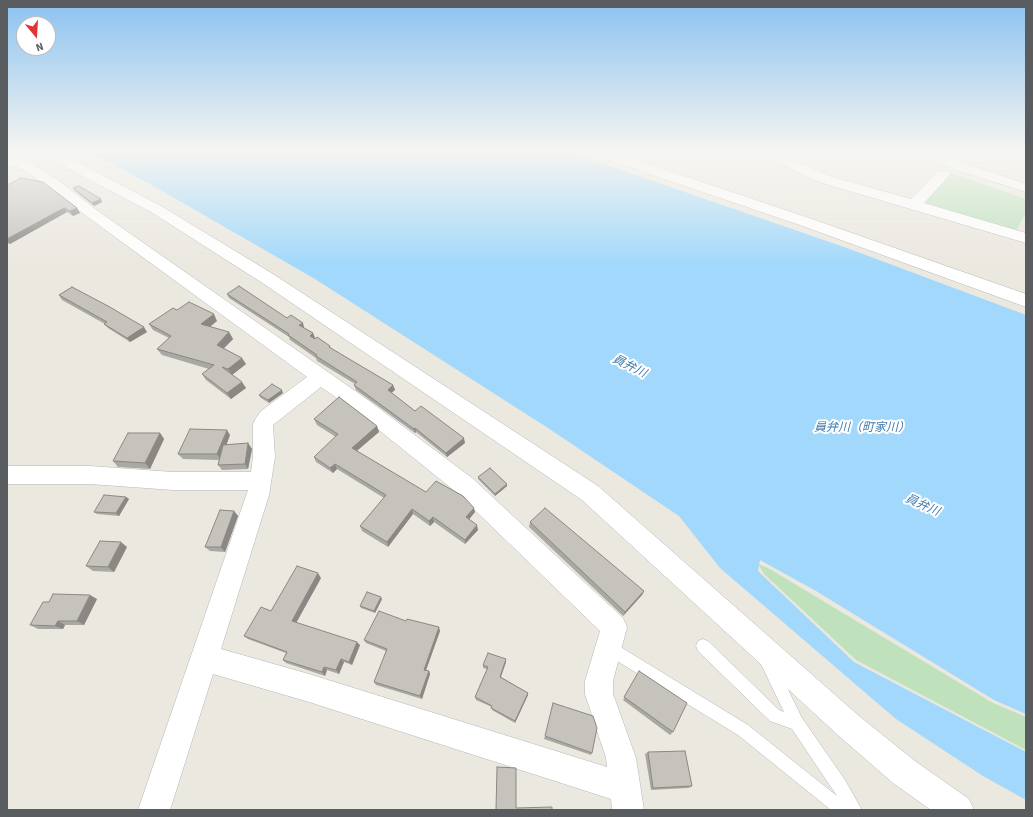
<!DOCTYPE html>
<meta charset="utf-8">
<style>
body{margin:0}
#map{position:relative;width:1033px;height:817px;overflow:hidden;background:#ebe8e0;font-family:"Source Sans 3",sans-serif}
canvas{display:block}
.frame{position:absolute;inset:0;border:8px solid #595d60;pointer-events:none}
.north{position:absolute;left:16px;top:16px;width:40px;height:40px;box-sizing:border-box;background:#fff;border:1px solid #bdbebf;border-radius:50%;rotate:162deg;font-size:11px;font-weight:700;line-height:16px;text-align:center;color:#595d60}
.north::after{content:'';display:block;margin:auto;width:14px;height:18px;background:#e03531;clip-path:polygon(50% 0,100% 100%,50% 72%,0 100%)}
</style>
<div id="map">
<canvas width="1033" height="817"></canvas>
<div class="frame"></div>
<div class="north">N</div>
</div>
<script>
const context = document.querySelector('canvas').getContext('2d');
context.lineJoin = 'round';
function fillPath(path, color) {
  context.fillStyle = color;
  context.fill(path, 'evenodd');
}
function poly(rows) {
  const path = new Path2D();
  for (const r of rows) {
    path.moveTo(r[0], r[1]);
    for (let i = 2; i < r.length; i += 2) path.lineTo(r[i], r[i + 1]);
  }
  return path;
}
function strokePath(path, color, width, dash) {
  context.strokeStyle = color;
  context.lineWidth = width;
  context.lineCap = dash ? 'butt' : 'round';
  context.setLineDash(dash || []);
  context.stroke(path);
}
function label(font, color, halo, rows, align = 'center') {
  context.font = font + ' "Source Sans 3","Noto Sans JP",sans-serif';
  context.lineWidth = 4;
  context.setLineDash([]);
  context.textBaseline = 'middle';
  context.strokeStyle = halo;
  context.fillStyle = color;
  for (const [text, x, y, turn = 0] of rows) {
    context.save();
    context.translate(x, y);
    context.rotate((+turn || 0) * Math.PI / 180);
    context.textAlign = isNaN(turn) ? turn : align;
    if (halo) context.strokeText(text, 0, 0);
    context.fillText(text, 0, 0);
    context.restore();
  }
}
fillPath(poly([
 [949,172,1026,199,1026,213,1015,233,922,202],
 [758,564,768,568,993,703,1026,717,1026,750,856,660,764,574]
]), '#bfe2bd');
fillPath(poly([
 [90,152,569,152,847,248,1026,315,1026,714,994,700,816,591,760,560,758,571,854,662,1026,752,1026,800,983,776,896,719,720,568,679,516,548,428,315,279,157,188]
]), '#a1d8fb');
const service = poly([
 [703,639,708,641,779,710,784,712,760,662,762,657,767,655,772,657,802,718,845,780,862,810,831,810,738,735,604,653,602,648,604,643,609,641,614,643,748,725,837,796,792,729,770,721,698,651,696,646,698,641,703,639]
]);
const minor = poly([
 [38,152,55,152,66,156,161,206,273,274,598,486,859,716,915,761,969,799,974,810,931,810,893,783,839,736,582,500,261,282,151,212,56,162,40,155,38,152],
 [761,152,777,152,829,176,911,199,938,171,948,171,950,174,948,177,924,203,1026,233,1026,243,819,182,763,155,761,152],
 [918,152,935,152,967,164,1026,184,1026,192,957,170,920,155,918,152],
 [7,156,28,161,58,180,95,209,368,400,472,478,623,618,627,627,613,681,613,694,636,758,644,810,612,810,611,799,309,702,213,674,170,810,138,810,248,490,173,490,90,484,7,484,7,466,90,466,173,472,251,472,253,457,253,424,256,418,261,411,307,377,85,215,48,186,18,167,7,164,7,156],
 [321,387,354,410,456,492,600,631,585,681,585,694,606,758,607,767,309,674,221,649,269,495,275,457,273,425,321,387]
]);
const tertiary = poly([
 [592,152,613,152,809,218,1026,294,1026,307,797,224,594,155,592,152]
]);
strokePath(service, '#b3b6ba', 1);
strokePath(minor, '#b3b6ba', 1);
strokePath(tertiary, '#b3b6ba', 1);
fillPath(service, '#fff');
fillPath(minor, '#fff');
fillPath(tertiary, '#fff');
fillPath(poly([
 [7,184,77,208,80,213,73,216,67,212,10,244,7,243],
 [73,188,102,202,94,206,75,191],
 [227,294,287,318,304,327,304,328,313,333,315,338,314,338,330,346,331,349,393,385,395,390,391,393,415,411,465,443,447,457,416,432,415,433,356,390,354,385,355,384,317,361,316,358,290,340,289,337,229,298],
 [59,295,147,332,130,342,108,328,104,324,105,324,62,300],
 [177,310,217,321,210,327,229,332,233,339,224,348,246,364,232,375,246,388,231,399,206,380,202,374,209,369,162,355,157,349,169,338,153,330,149,324],
 [283,393,269,403,261,398,259,395],
 [314,419,377,426,379,432,357,451,426,492,475,512,469,519,478,530,465,544,434,522,430,526,413,514,388,547,362,531,360,526,384,498,337,469,333,473,316,462,314,457,336,437,317,425],
 [160,433,164,439,150,469,118,467,113,461],
 [230,435,226,445,248,443,252,449,248,469,222,470,218,465,219,460,183,459,178,454],
 [478,477,507,486,495,496,478,479],
 [126,497,129,499,119,516,97,514,94,512],
 [234,511,238,516,225,552,210,551,205,547],
 [530,522,644,591,642,595,623,616,529,527],
 [127,547,114,572,93,571,86,566],
 [321,578,296,623,360,645,352,665,344,662,339,674,327,670,325,676,286,663,283,660,286,653,248,639,244,636,271,611],
 [97,599,84,625,65,625,63,629,38,629,30,625,49,602],
 [382,599,375,613,361,608,360,606],
 [406,621,440,631,426,670,429,671,430,674,422,699,376,685,374,682,386,651,366,643,364,640],
 [506,659,506,662,501,677,528,693,528,695,515,723,492,710,492,707,476,700,475,697,487,669,483,668,483,665],
 [637,675,673,732,670,735,623,700],
 [545,736,592,753,591,755,544,739],
 [648,752,692,786,689,788,651,790,645,754]
]), '#aaa8a3');
fillPath(poly([
 [101,199,102,202,94,206,92,203],
 [64,208,67,212,10,244,7,241,7,239],
 [77,208,80,213,73,216,70,211],
 [214,314,217,321,204,331,201,324],
 [303,323,304,327,301,330,299,325],
 [144,327,147,332,130,342,127,338],
 [229,332,233,339,221,351,217,345],
 [313,333,315,338,312,340,310,336],
 [242,358,246,364,232,375,228,369],
 [242,382,246,388,231,399,227,393],
 [393,385,395,390,389,395,388,390],
 [282,390,283,393,269,403,268,400],
 [377,426,379,432,354,453,352,448],
 [415,428,416,432,415,433,414,429],
 [227,430,230,435,221,460,217,454],
 [160,433,164,439,150,469,145,463],
 [464,438,465,443,447,457,446,453],
 [248,443,252,449,248,469,245,464],
 [335,464,337,469,333,473,330,468],
 [507,484,507,486,495,496,495,494],
 [126,497,129,499,119,516,116,513],
 [474,508,475,512,467,522,466,517],
 [412,509,413,514,388,547,387,542],
 [234,511,238,516,225,552,221,547],
 [433,517,434,522,430,526,429,521],
 [477,525,478,530,465,544,465,540],
 [121,542,127,547,114,572,108,567],
 [318,573,321,578,295,625,292,621],
 [644,591,642,595,623,616,625,612],
 [90,595,97,599,84,625,77,621],
 [381,597,382,599,375,613,374,611],
 [58,621,65,625,63,629,55,626],
 [439,627,440,631,425,673,424,670],
 [357,642,360,645,352,665,349,662],
 [341,659,344,662,339,674,336,670],
 [506,659,506,662,500,679,500,677],
 [324,667,327,670,325,676,322,672],
 [429,671,430,674,422,699,420,696],
 [528,693,528,695,515,723,515,721]
]), '#8b8884');
const building = poly([
 [21,178,43,182,77,208,70,211,64,208,7,239,7,184,10,184,21,178],
 [79,186,101,199,92,203,73,188,79,186],
 [239,286,287,318,291,315,303,323,299,325,313,333,310,336,315,339,317,337,330,346,329,347,393,385,388,390,415,411,421,406,464,438,446,453,415,428,414,429,354,385,357,382,316,356,317,355,288,335,289,334,227,294,239,286],
 [72,287,108,306,144,327,127,338,104,324,107,322,59,295,72,287],
 [189,302,214,314,201,324,229,332,217,345,242,358,228,369,222,367,242,382,227,393,202,374,214,365,157,349,171,336,149,324,173,308,177,310,189,302],
 [272,384,282,390,268,400,259,395,272,384],
 [339,397,377,426,352,448,426,492,436,481,463,496,474,508,466,517,477,525,465,540,433,517,429,521,412,509,387,542,360,526,386,495,335,464,330,468,314,457,338,434,314,419,339,397],
 [190,429,227,430,217,454,178,454,190,429],
 [128,433,160,433,145,463,113,461,128,433],
 [248,443,245,464,218,465,223,445,248,443],
 [490,468,507,484,495,494,478,477,490,468],
 [104,495,126,497,116,513,94,512,104,495],
 [545,508,644,591,625,612,530,522,545,508],
 [220,510,234,511,221,547,205,547,220,510],
 [100,541,121,542,108,567,86,566,100,541],
 [297,566,318,573,292,621,357,642,349,662,341,659,336,670,324,667,322,672,283,660,287,652,244,636,261,607,271,611,297,566],
 [367,592,381,597,374,611,360,606,367,592],
 [53,594,90,595,77,621,58,621,55,626,30,625,43,602,49,602,53,594],
 [379,611,406,621,407,619,439,627,424,670,429,671,420,696,374,682,387,649,364,640,379,611],
 [488,653,506,659,500,677,528,693,515,721,491,708,492,706,475,697,488,667,483,665,488,653],
 [639,671,687,703,673,732,624,697,639,671],
 [553,703,593,716,597,728,592,753,545,736,553,703],
 [685,751,692,786,653,788,648,752,685,751],
 [497,767,516,768,516,808,552,807,552,810,496,810,497,767]
]);
fillPath(building, '#c6c3bd');
strokePath(building, '#8b8884', 1);
const sky = context.createLinearGradient(0, 0, 0, 266);
sky.addColorStop(0, '#8bc2f0');
sky.addColorStop(0.57, '#f6f5f1');
sky.addColorStop(1, '#f6f5f100');
context.fillStyle = sky;
context.fillRect(0, 0, 1033, 266);
label('italic 12px', '#407aab', '#fff', [
 ["員弁川",629,367,27],
 ["員弁川（町家川）",862,428],
 ["員弁川",922,506,24]
]);
</script>
